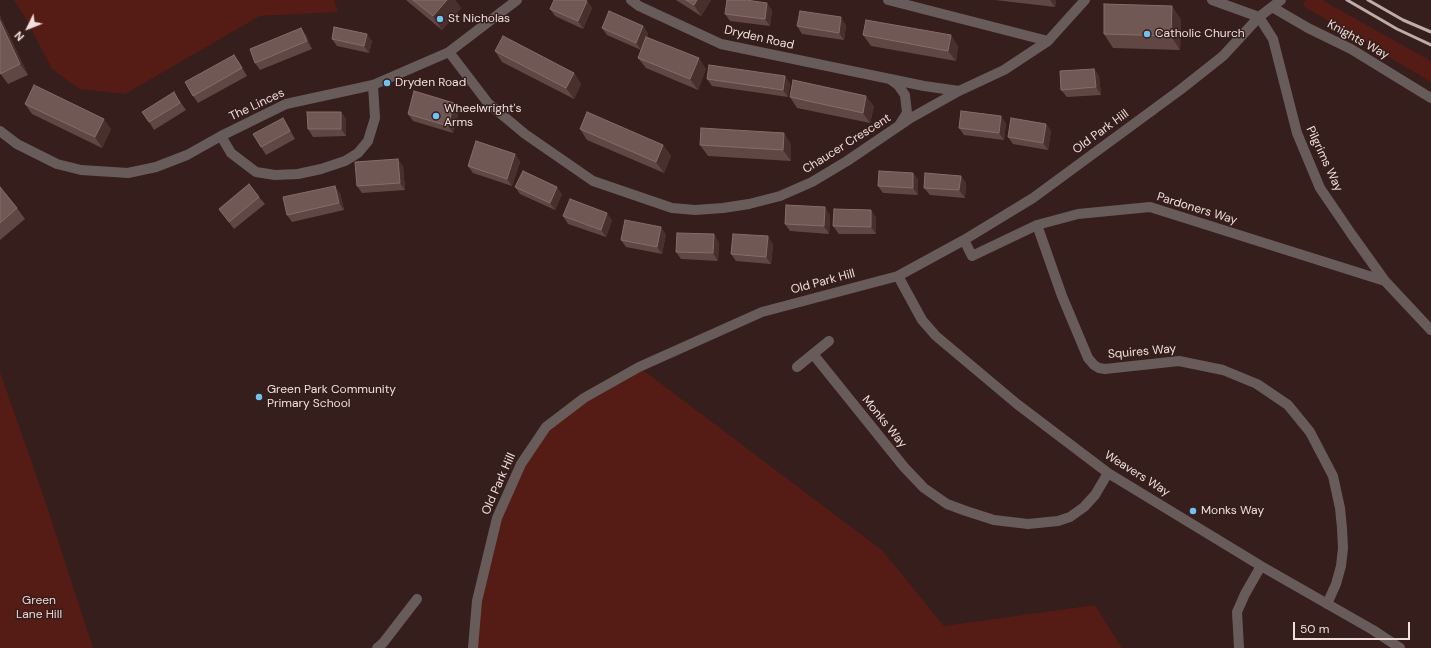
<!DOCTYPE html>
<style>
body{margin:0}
#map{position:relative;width:1431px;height:648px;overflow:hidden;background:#351e1b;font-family:"DM Sans",sans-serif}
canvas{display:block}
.north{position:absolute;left:8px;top:8px;width:40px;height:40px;-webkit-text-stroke:3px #351e1b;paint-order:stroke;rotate:227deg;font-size:11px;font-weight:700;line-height:16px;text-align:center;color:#f0dfdd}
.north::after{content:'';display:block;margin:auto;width:14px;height:18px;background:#f0dfdd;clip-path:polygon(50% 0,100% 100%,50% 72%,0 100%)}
.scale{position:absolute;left:1293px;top:622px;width:117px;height:18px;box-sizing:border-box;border:2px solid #f0dfdd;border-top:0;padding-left:5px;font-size:12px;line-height:14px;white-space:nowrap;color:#f0dfdd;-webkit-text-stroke:3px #351e1b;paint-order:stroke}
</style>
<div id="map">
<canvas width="1431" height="648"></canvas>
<div class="north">N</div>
<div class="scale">50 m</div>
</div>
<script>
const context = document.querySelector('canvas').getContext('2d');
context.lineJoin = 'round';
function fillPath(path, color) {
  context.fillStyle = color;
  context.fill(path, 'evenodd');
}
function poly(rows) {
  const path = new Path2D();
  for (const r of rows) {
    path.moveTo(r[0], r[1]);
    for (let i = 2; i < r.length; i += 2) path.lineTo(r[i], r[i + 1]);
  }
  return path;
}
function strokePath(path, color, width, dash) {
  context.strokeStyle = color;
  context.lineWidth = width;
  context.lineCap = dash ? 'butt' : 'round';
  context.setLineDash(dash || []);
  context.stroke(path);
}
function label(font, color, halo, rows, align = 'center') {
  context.font = font + ' "DM Sans",sans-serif';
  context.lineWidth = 3;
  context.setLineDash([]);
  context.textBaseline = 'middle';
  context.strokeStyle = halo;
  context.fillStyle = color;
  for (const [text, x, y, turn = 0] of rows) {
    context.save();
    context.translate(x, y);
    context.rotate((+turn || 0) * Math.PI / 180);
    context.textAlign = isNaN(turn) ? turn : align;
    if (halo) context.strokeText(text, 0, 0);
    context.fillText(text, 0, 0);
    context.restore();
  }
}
fillPath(poly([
 [14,0,334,0,338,12,260,16,125,94,79,89,52,69,27,21],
 [1305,0,1322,0,1431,61,1431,82,1303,6],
 [639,367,882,550,944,626,1095,605,1122,648,473,648,497,518,546,427],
 [0,372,47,506,93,648,0,648]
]), '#551b15');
strokePath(poly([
 [631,0,639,6,721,44,924,86,959,91],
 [888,0,1048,41],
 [1212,0,1259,17],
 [1272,7,1308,28,1351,49,1431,98],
 [1259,17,1273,39,1297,133,1320,188,1352,235,1385,281,1431,330],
 [449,52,488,103,525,134,593,181,672,208,695,210,723,208,749,204,780,196,812,182,847,161,909,119,959,91,1004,70,1048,41,1085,0],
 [891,80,898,85,905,95,907,113,900,124],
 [0,131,17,144,57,164,81,170,128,173,156,167,187,155,221,136,286,104,373,85,449,52,517,0],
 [221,136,231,153,256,172,275,175,298,174,321,169,345,161,358,153,368,141,375,118,373,85],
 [1037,225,1062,296,1088,358,1094,365,1099,368,1105,369,1179,361,1223,370,1257,384,1288,405,1310,432,1333,476,1340,508,1342,528,1343,548,1341,566,1336,584,1327,604],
 [964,240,972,256,1037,225,1078,214,1150,207,1385,281],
 [898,276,922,320,936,336,1017,404,1108,473,1261,566,1373,630,1400,648],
 [813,354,904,467,924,488,947,504,966,511,994,520,1028,524,1058,521,1070,517,1084,507,1095,495,1108,473],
 [797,367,829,341],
 [377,648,383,643,417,599],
 [473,648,477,601,497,518,521,464,546,427,584,398,639,367,762,312,898,276,964,240,1033,198,1180,90,1223,56,1259,17,1281,0],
 [1239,648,1237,612,1245,594,1261,566]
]), '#685c5a', 10);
strokePath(poly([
 [1347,0,1397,29,1431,45],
 [1368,0,1403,20,1431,32]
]), '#beaca9', 3);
fillPath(poly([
 [406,0,455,0,461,8,442,30],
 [676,0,711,0,701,16],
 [995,0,1056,0,1055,7],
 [587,1,592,8,583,29,555,16,550,9],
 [1172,6,1181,20,1180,50,1113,48,1104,34],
 [772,10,770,26,730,21,725,14],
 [0,16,28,75,8,84,0,73],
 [846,25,844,40,802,34,797,26],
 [643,26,648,34,647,37,706,69,698,90,646,68,638,58,645,40,641,50,607,35,602,28],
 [301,28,306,35,312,49,260,70,255,63],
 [863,35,958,46,956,61,871,46],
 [332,39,372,41,369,53,337,46],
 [495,51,574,73,581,84,574,99,502,62],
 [234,55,239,62,247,76,198,103,193,96],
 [1094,69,1099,76,1101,95,1067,97,1061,90],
 [785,76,790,84,788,97,712,86,707,79],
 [790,97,874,106,870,123,797,108],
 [179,100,186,110,154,130,149,122],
 [25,104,111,129,102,148,32,114],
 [459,111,453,133,413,121,408,114],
 [341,112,346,119,346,136,313,137,308,129],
 [283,118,288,126,295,139,266,155,261,147],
 [1006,123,1004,140,964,135,959,128],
 [1046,124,1051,131,1048,150,1013,144,1008,137],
 [580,129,663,145,671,156,664,173,587,140],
 [791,144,791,161,708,156,700,145],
 [515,154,520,162,512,186,473,173,468,166],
 [403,166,405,190,362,193,357,186],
 [913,173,918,180,918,195,883,193,878,186],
 [961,176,966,183,965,198,930,195,924,188],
 [0,187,17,208,25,219,0,240],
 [515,187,562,194,555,210,520,194],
 [340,193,344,210,292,222,287,215],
 [259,197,265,204,234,229,219,209],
 [830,215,829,234,790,231,785,224],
 [563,216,612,220,606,237,568,224],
 [876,217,876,234,839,234,833,226],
 [666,234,662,254,626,247,621,240],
 [719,242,718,261,681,259,676,252],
 [773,244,771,264,736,261,731,254]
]), '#614744');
fillPath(poly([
 [447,0,455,0,461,8,442,30,433,16],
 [697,0,711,0,701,16,694,5],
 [1050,0,1056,0,1055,7],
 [587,1,592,8,583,29,578,21],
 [767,3,772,10,770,26,765,19],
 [1172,6,1181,20,1180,50,1171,36],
 [0,16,28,75,20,64,0,21],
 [841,17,846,25,844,40,839,33],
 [643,26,648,34,641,50,636,43],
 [301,28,306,35,312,49,307,41],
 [367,34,372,41,369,53,364,46],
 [951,35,958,46,956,61,948,51],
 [234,55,239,62,247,76,242,68],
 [699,58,706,69,698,90,690,79],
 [1094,69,1099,76,1101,95,1096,87],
 [574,73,581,84,574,99,566,88],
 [785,76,790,84,788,97,783,90],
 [866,96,874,106,870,123,863,113],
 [454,103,459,111,453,133,448,126],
 [341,112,346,119,346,136,341,129],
 [1001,116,1006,123,1004,140,999,133],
 [283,118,288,126,295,139,290,131],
 [104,119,111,129,102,148,95,137],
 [1046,124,1051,131,1048,150,1043,143],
 [784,133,791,144,791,161,783,150],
 [663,145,671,156,664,173,656,162],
 [515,154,520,162,512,186,507,179],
 [398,159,403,166,405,190,400,183],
 [913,173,918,180,918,195,913,188],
 [961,176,966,183,965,198,959,190],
 [335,186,340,193,344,210,339,203],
 [557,187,562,194,555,210,550,203],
 [825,207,830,215,829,234,824,226],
 [871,210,876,217,876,234,871,227],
 [607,213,612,220,606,237,601,230],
 [661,227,666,234,662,254,657,247],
 [714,234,719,242,718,261,713,253],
 [768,236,773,244,771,264,766,257]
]), '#49302d');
const building = poly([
 [413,0,447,0,433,16,413,0],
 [554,0,585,0,587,1,578,21,550,9,554,0],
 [686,0,697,0,694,5,686,0],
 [727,0,746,0,767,3,765,19,725,14,727,0],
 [1104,4,1172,6,1171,36,1104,34,1104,4],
 [609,11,643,26,636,43,602,28,609,11],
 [800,11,841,17,839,33,797,26,800,11],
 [866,20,951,35,948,51,863,35,866,20],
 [0,21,20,64,0,74,0,21],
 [334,27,367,34,364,46,332,39,334,27],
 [301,28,307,41,255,63,250,49,301,28],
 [503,36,574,73,566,88,495,51,503,36],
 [646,37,699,58,690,79,638,58,646,37],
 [234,55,242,68,193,96,185,82,234,55],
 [709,65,785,76,783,90,707,79,709,65],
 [1094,69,1096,87,1061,90,1060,71,1094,69],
 [793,80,866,96,863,113,790,97,793,80],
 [34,85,104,119,95,137,25,104,34,85],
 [414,91,454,103,448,126,408,114,414,91],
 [174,92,180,103,149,122,142,112,174,92],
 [961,111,1001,116,999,133,959,128,961,111],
 [307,112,341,112,341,129,308,129,307,112],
 [587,112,663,145,656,162,580,129,587,112],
 [283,118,290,131,261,147,253,134,283,118],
 [1011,118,1046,124,1043,143,1008,137,1011,118],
 [701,128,784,133,783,150,700,145,701,128],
 [476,141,515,154,507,179,468,166,476,141],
 [398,159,400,183,357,186,355,162,398,159],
 [523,171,557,187,550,203,515,187,523,171],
 [879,171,913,173,913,188,878,186,879,171],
 [925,173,961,176,959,190,924,188,925,173],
 [249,184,259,197,229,222,219,209,249,184],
 [335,186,339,203,287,215,283,197,335,186],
 [0,187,17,208,0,223,0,187],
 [570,199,607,213,601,230,563,216,570,199],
 [786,205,825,207,824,226,785,224,786,205],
 [834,209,871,210,871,227,833,226,834,209],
 [625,220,661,227,657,247,621,240,625,220],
 [677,233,714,234,713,253,676,252,677,233],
 [733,234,768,236,766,257,731,254,733,234]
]);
fillPath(building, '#705855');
strokePath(building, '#846d6a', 1);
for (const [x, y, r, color] of [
 [440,19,4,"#71c1f5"],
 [1147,34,4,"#71c1f5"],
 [387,83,4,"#71c1f5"],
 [436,116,4,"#71c1f5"],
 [259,397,4,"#71c1f5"],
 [1193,511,4,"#71c1f5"]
]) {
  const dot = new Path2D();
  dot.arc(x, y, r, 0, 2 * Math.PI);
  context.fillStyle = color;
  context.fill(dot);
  strokePath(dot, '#351e1b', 1.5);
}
label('12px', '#f0dfdd', '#351e1b', [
 ["St Nicholas",448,19],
 ["Catholic Church",1155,34],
 ["Dryden Road",395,83],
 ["Wheelwright's",444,109],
 ["Arms",444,123],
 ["Green Park Community",267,390],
 ["Primary School",267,404],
 ["Monks Way",1201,511]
], 'left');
label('12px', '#f0dfdd', '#351e1b', [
 ["Dryden Road",759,38,13],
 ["Knights Way",1358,40,29],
 ["The Linces",257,105,-25],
 ["Old Park Hill",1101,132,-36],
 ["Chaucer Crescent",847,144,-32],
 ["Pilgrims Way",1324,159,65],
 ["Pardoners Way",1197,209,17],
 ["Old Park Hill",823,282,-15],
 ["Squires Way",1142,352,-5],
 ["Monks Way",884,422,51],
 ["Weavers Way",1137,474,32],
 ["Old Park Hill",499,484,-66]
]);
label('12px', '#efd4d0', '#351e1b', [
 ["Green",39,601],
 ["Lane Hill",39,615]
]);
</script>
